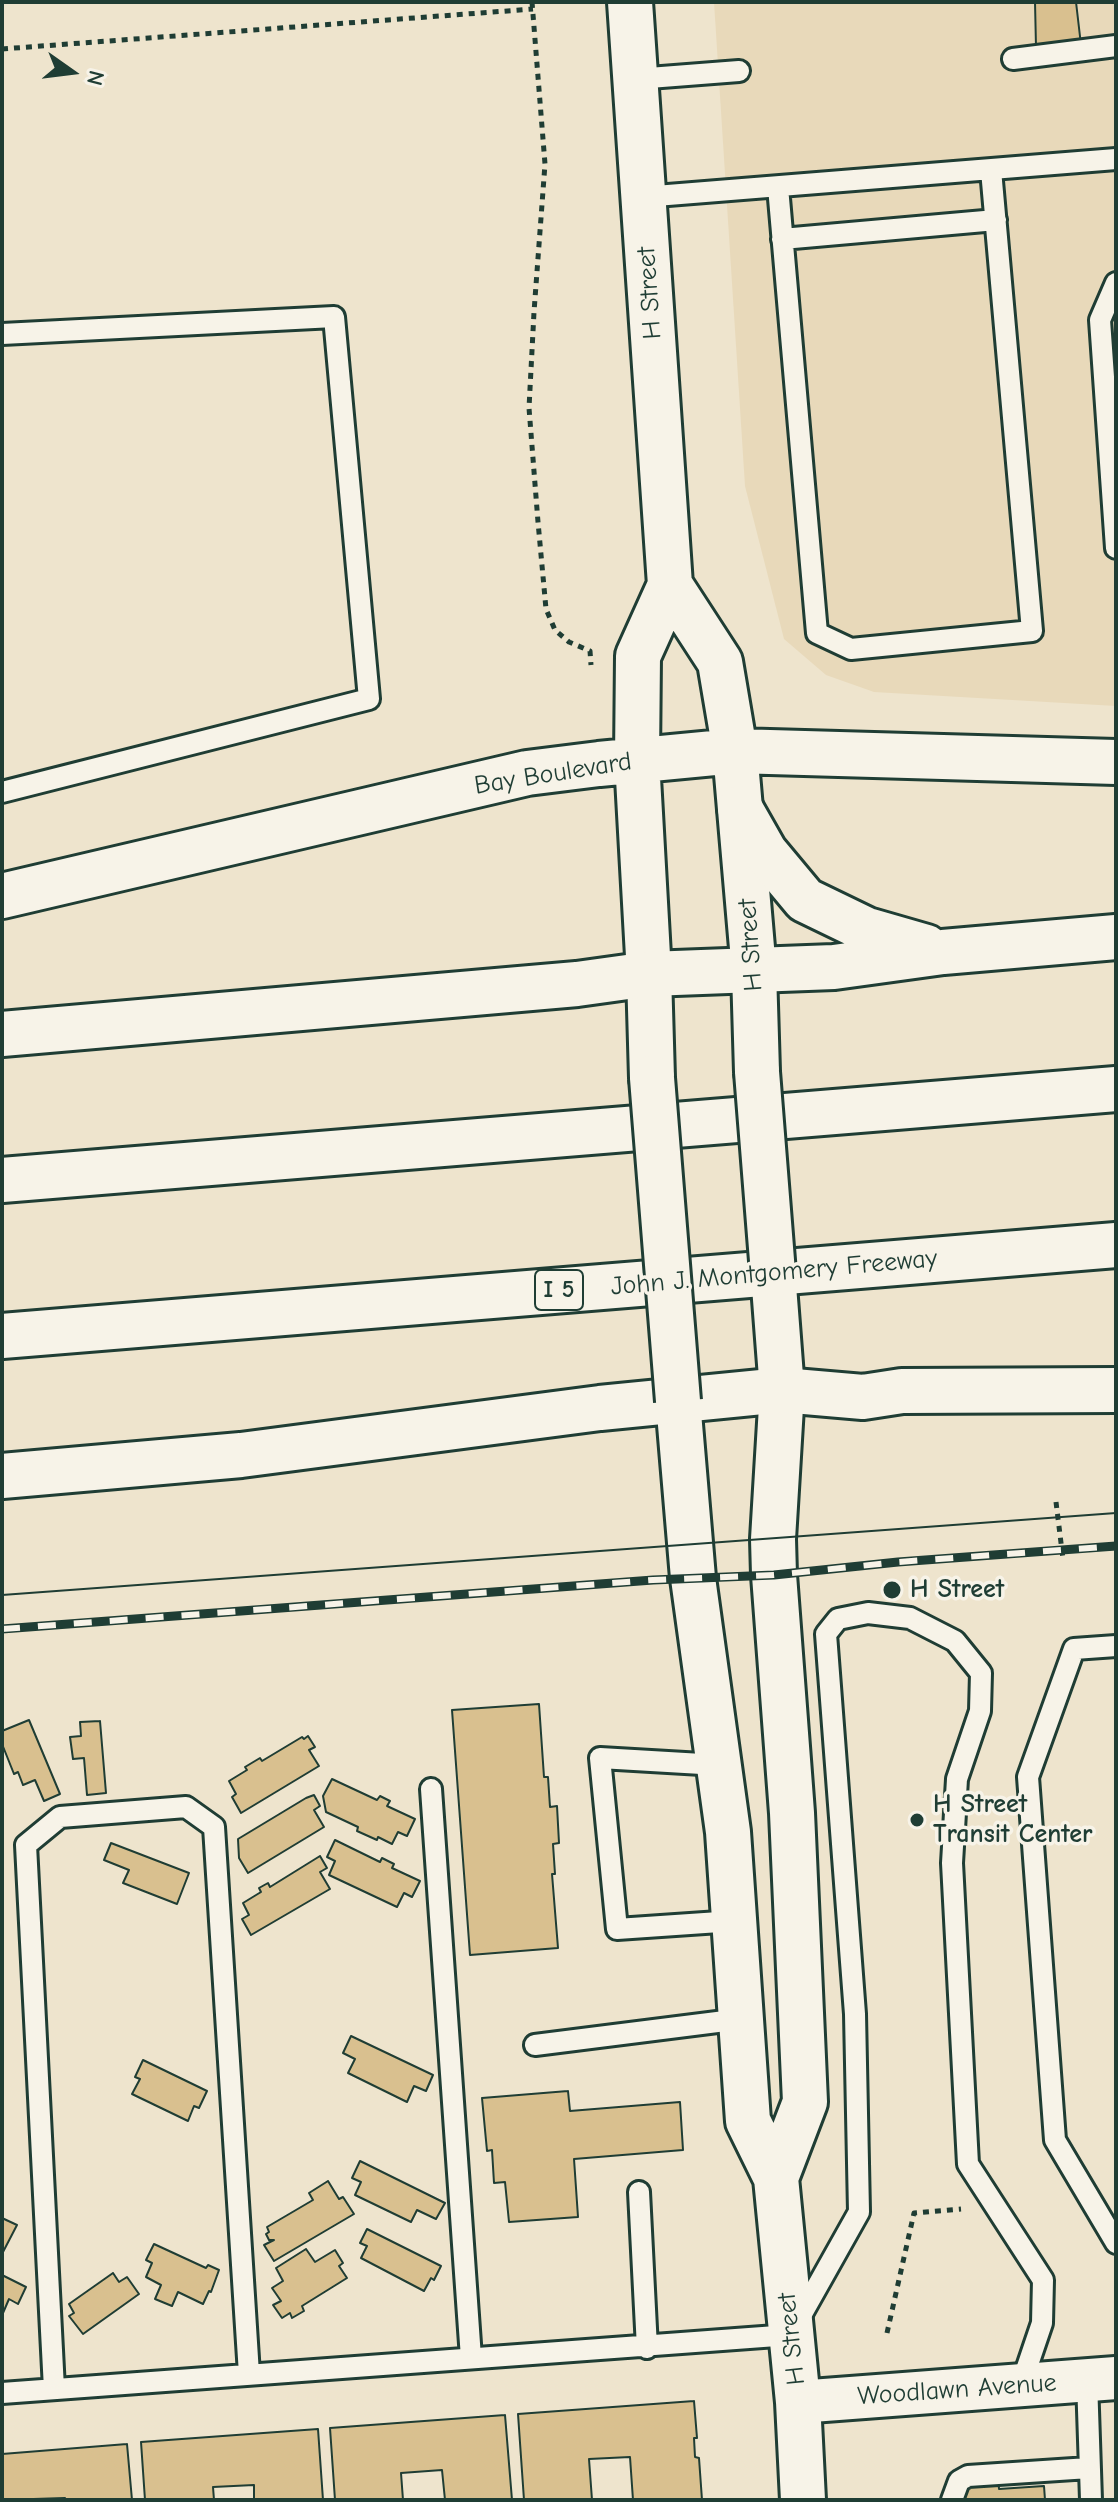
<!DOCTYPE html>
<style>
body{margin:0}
#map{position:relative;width:1118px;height:2502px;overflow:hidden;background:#eee4cd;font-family:"Comic Neue",sans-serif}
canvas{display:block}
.frame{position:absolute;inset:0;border:4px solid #1f3d34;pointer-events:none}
.north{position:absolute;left:32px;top:32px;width:80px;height:80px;-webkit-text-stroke:6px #f7f3e8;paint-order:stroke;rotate:104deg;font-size:22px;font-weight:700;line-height:32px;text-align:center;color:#1f3d34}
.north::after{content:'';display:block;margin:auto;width:28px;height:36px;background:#1f3d34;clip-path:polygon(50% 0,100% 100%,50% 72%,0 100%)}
</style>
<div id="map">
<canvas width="1118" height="2502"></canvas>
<div class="frame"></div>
<div class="north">N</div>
</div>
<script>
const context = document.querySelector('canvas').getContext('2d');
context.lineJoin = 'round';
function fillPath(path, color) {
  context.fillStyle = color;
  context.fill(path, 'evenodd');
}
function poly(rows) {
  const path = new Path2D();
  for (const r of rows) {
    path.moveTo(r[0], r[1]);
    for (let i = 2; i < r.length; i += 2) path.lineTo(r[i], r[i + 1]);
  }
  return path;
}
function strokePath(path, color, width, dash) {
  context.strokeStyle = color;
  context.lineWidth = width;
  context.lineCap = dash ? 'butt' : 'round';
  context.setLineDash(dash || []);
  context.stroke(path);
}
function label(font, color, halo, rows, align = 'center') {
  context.font = font + ' "Comic Neue",sans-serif';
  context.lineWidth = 7;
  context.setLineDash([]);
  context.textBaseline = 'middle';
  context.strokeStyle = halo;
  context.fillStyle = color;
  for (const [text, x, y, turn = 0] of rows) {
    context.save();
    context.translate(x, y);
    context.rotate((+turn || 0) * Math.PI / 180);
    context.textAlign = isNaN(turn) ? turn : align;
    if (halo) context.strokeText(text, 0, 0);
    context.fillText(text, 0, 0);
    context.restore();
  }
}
fillPath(poly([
 [714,2,1116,2,1116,706,874,692,826,675,784,639,745,486]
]), '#e8d9ba');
const building = poly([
 [1035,2,1076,2,1081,45,1036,47,1035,2],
 [539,1704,544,1777,548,1777,550,1807,557,1806,559,1843,553,1844,555,1874,552,1874,558,1948,470,1955,452,1710,539,1704],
 [29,1720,60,1794,44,1801,35,1780,23,1785,18,1772,14,1774,2,1744,2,1731,29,1720],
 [100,1721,106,1793,87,1795,84,1758,73,1759,70,1737,81,1736,80,1722,100,1721],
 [308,1736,315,1747,309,1750,319,1766,241,1813,232,1797,236,1794,229,1781,247,1770,245,1767,260,1758,262,1761,302,1737,304,1739,308,1736],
 [332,1779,377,1800,380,1796,390,1801,387,1806,415,1819,407,1836,398,1832,392,1844,378,1837,377,1840,357,1831,358,1827,326,1812,323,1796,332,1779],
 [314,1795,320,1806,314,1810,324,1827,248,1873,239,1858,238,1839,306,1798,314,1795],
 [335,1840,380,1862,382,1858,394,1864,392,1868,420,1881,412,1897,404,1893,397,1907,329,1875,335,1861,327,1857,335,1840],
 [111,1843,189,1873,177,1904,123,1883,129,1870,104,1860,111,1843],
 [320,1856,327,1868,320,1872,330,1889,251,1935,242,1919,249,1915,243,1903,261,1892,259,1888,268,1883,270,1887,320,1856],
 [351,2036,433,2075,426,2091,414,2086,407,2102,348,2073,355,2059,343,2053,351,2036],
 [143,2060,207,2091,199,2108,194,2106,188,2121,132,2094,140,2079,135,2077,143,2060],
 [568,2091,570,2111,680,2102,683,2150,574,2159,578,2217,509,2222,505,2182,494,2183,492,2150,487,2151,482,2098,568,2091],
 [360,2161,445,2203,436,2219,417,2210,411,2222,355,2195,361,2182,352,2178,360,2161],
 [328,2181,339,2199,343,2197,354,2214,274,2261,264,2245,274,2240,269,2240,266,2234,269,2232,267,2227,313,2200,309,2193,328,2181],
 [2,2218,17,2225,3,2252,2,2251,2,2218],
 [367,2229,441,2266,434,2280,431,2278,424,2291,361,2258,367,2246,360,2243,367,2229],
 [154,2244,206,2268,208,2265,219,2270,211,2292,209,2291,203,2304,178,2292,172,2306,155,2299,161,2285,146,2277,152,2263,146,2260,154,2244],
 [306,2249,315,2262,335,2250,343,2263,339,2266,347,2278,302,2306,304,2311,292,2318,290,2313,282,2318,273,2305,281,2301,272,2288,283,2281,276,2268,306,2249],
 [113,2273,119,2282,127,2277,139,2294,83,2334,69,2316,74,2313,69,2304,113,2273],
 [2,2275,26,2287,18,2304,9,2299,3,2313,2,2275],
 [694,2401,697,2438,694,2438,695,2457,699,2458,702,2500,633,2500,630,2457,589,2459,592,2500,524,2500,518,2414,694,2401],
 [505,2415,512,2500,445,2500,442,2470,401,2473,403,2500,335,2500,330,2428,505,2415],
 [318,2429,323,2500,254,2500,254,2485,213,2487,214,2500,145,2500,141,2442,318,2429],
 [127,2444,132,2500,65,2500,65,2498,2,2500,2,2454,127,2444],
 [998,2478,999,2489,1044,2486,1045,2500,964,2500,963,2480,998,2478]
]);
fillPath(building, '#d9c08f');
strokePath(building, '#1f3d34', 2);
const lane = poly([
 [1013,59,1116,46],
 [636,79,739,71],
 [778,187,817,633,851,649,1032,631,991,170],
 [643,197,1116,159],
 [782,239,996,220],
 [1116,283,1100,320,1116,548],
 [2,334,334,317,369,699,2,792],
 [1116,1646,1074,1649,1028,1777,1055,2140,1116,2243],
 [719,1765,600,1758,617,1929,734,1921],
 [431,1789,471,2358],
 [535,2045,741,2019],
 [639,2192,647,2348],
 [1087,2380,1091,2500],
 [54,2389,26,1845,60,1817,186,1807,214,1827,249,2374],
 [2,2393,790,2335,859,2212,855,2014,826,1634,838,1619,868,1613,910,1618,955,1641,981,1673,980,1711,957,1779,952,1863,968,2164,1043,2280,1042,2323,1021,2385],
 [952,2500,959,2481,968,2476,1089,2468]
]);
const street = poly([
 [798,2402,1116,2378]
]);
const secondary = poly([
 [630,2,670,585,638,656,637,760,649,974],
 [670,585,720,662,735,751,754,971],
 [2,896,527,773,599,764,735,751,1116,762],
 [773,1273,782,1390]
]);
const primary = poly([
 [754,971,757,1072],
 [649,974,652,1078],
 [678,1401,693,1578,728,1832,748,2121,776,2178,798,2402,803,2500],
 [776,2178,805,2102,792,1813,774,1575,773,1539,782,1390]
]);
const highway = poly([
 [740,808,765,852,805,900,867,930,926,947],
 [2,1034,577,984,649,974,834,967,943,952,1116,937],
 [2,1180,1116,1089],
 [2,1336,1116,1245],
 [2,1476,241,1455,600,1408,782,1390,863,1397,902,1391,1116,1390]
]);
strokePath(lane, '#1f3d34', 26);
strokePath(street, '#1f3d34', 48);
strokePath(secondary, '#1f3d34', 50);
strokePath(primary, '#1f3d34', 50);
strokePath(highway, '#1f3d34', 50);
strokePath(poly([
 [532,2,545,164,534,312,529,408,538,522,546,609,555,630,569,642,590,651,591,665],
 [2,49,533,9],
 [1056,1502,1063,1559],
 [887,2333,914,2213,961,2209]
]), '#1f3d34', 5, [6, 6]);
strokePath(lane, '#f7f3e8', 20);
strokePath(street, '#f7f3e8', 42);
strokePath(secondary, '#f7f3e8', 44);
strokePath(primary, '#f7f3e8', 44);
strokePath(highway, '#f7f3e8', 44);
strokePath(poly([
 [2,1595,1116,1513]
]), '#1f3d34', 2);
const rail = poly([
 [2,1629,653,1580,774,1575,898,1562,1116,1546]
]);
strokePath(rail, '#1f3d34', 9);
strokePath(rail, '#f7f3e8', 6, [18]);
const primaryBridge = poly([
 [757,1072,773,1273],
 [652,1078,678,1401]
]);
strokePath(primaryBridge, '#1f3d34', 50, []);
strokePath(primaryBridge, '#f7f3e8', 44);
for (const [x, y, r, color] of [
 [892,1590,10,"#1f3d34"],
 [917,1820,8,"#1f3d34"]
]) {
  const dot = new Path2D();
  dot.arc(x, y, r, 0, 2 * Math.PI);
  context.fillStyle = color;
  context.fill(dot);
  strokePath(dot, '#f7f3e8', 3);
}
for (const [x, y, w] of [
 [559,1290,48]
]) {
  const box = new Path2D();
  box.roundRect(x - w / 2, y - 20, w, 40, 6);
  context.fillStyle = '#f7f3e8';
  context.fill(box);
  strokePath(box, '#1f3d34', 2);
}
label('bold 24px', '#1f3d34', null, [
 ["I 5",559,1290]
]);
label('26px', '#1f3d34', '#f7f3e8', [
 ["H Street",650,293,-94],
 ["Bay Boulevard",553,774,-9],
 ["H Street",751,945,-94],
 ["John J. Montgomery Freeway",774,1273,-5],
 ["H Street",792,2339,-96],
 ["Woodlawn Avenue",957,2390,-4]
]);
label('bold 26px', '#1f3d34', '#f7f3e8', [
 ["H Street",910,1590],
 ["H Street",933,1805],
 ["Transit Center",933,1835]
], 'left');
</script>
